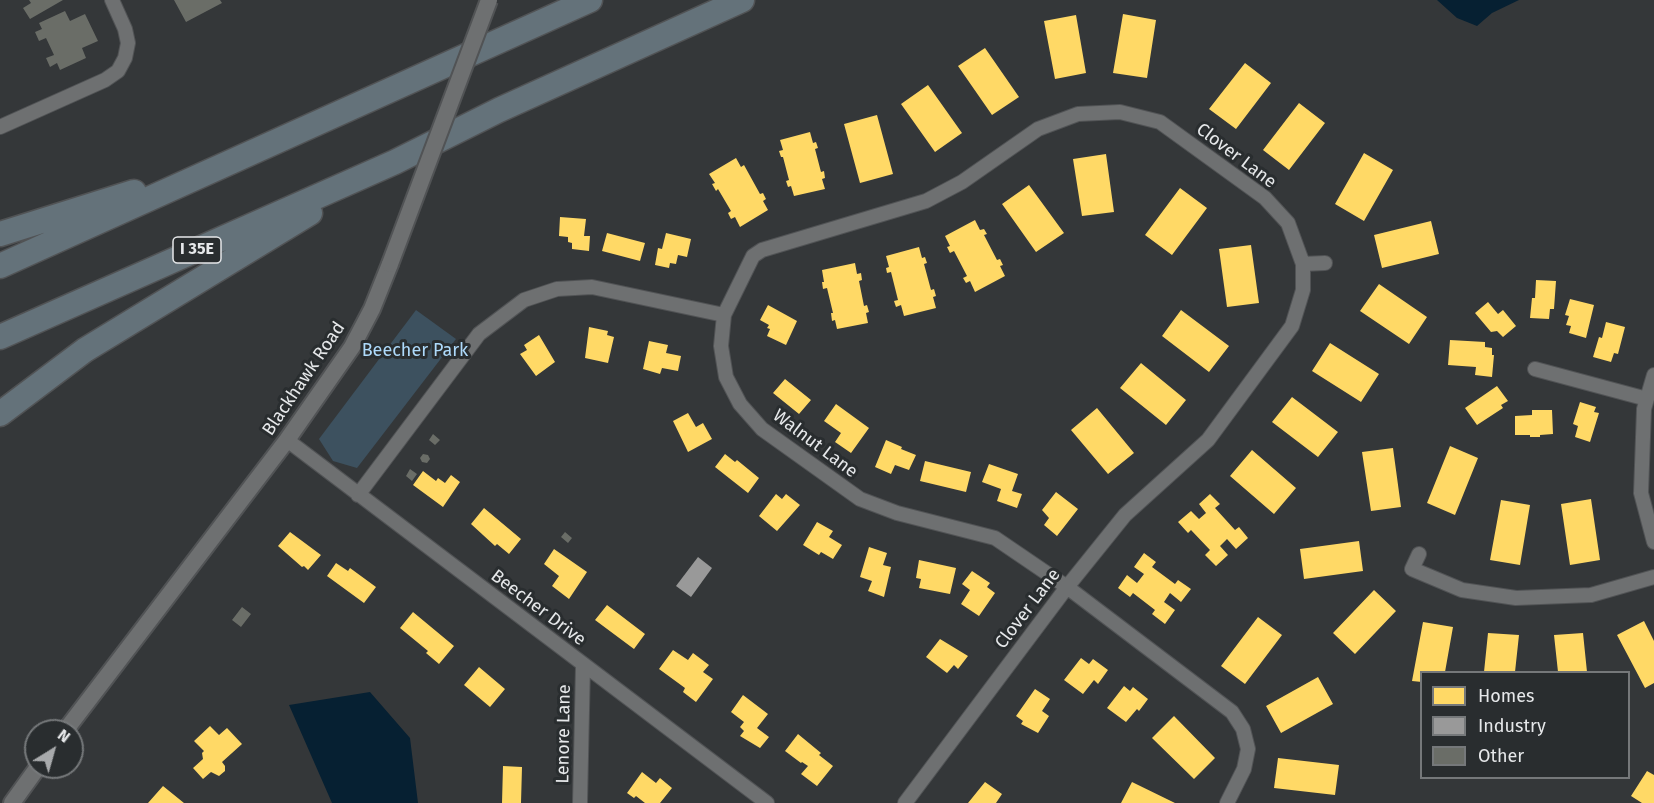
<!DOCTYPE html>
<style>
body{margin:0}
#map{position:relative;width:1654px;height:803px;overflow:hidden;background:#343739;font-family:"Fira Sans",sans-serif}
canvas{display:block}
.legend{position:absolute;left:1420px;top:671px;width:210px;height:108px;box-sizing:border-box;background:#292d2f;border:2px solid #75787a;margin:0;padding:8px 10px;list-style:none;font-size:18px;color:#e6e8ea}
.legend li{display:flex;align-items:center;gap:12px;height:30px}
.legend b{width:30px;border:2px solid #75787a}
.north{position:absolute;left:24px;top:719px;width:60px;height:60px;box-sizing:border-box;background:#292d2f;border:2px solid #75787a;border-radius:50%;rotate:37deg;font-size:16px;font-weight:700;line-height:24px;text-align:center;color:#e6e8ea}
.north::after{content:'';display:block;margin:auto;width:21px;height:27px;background:#a8aaac;clip-path:polygon(50% 0,100% 100%,50% 72%,0 100%)}
</style>
<div id="map">
<canvas width="1654" height="803"></canvas>
<ul class="legend">
<li><b style="height:16px;background:#ffd966"></b>Homes</li>
<li><b style="height:16px;background:#999"></b>Industry</li>
<li><b style="height:16px;background:#6a6d67"></b>Other</li>
</ul>
<div class="north">N</div>
</div>
<script>
const context = document.querySelector('canvas').getContext('2d');
context.lineJoin = 'round';
function fillPath(path, color) {
  context.fillStyle = color;
  context.fill(path, 'evenodd');
}
function poly(rows) {
  const path = new Path2D();
  for (const r of rows) {
    path.moveTo(r[0], r[1]);
    for (let i = 2; i < r.length; i += 2) path.lineTo(r[i], r[i + 1]);
  }
  return path;
}
function strokePath(path, color, width, dash) {
  context.strokeStyle = color;
  context.lineWidth = width;
  context.lineCap = dash ? 'butt' : 'round';
  context.setLineDash(dash || []);
  context.stroke(path);
}
function label(font, color, halo, rows, align = 'center') {
  context.font = font + ' "Fira Sans",sans-serif';
  context.lineWidth = 6;
  context.setLineDash([]);
  context.textBaseline = 'middle';
  context.strokeStyle = halo;
  context.fillStyle = color;
  for (const [text, x, y, turn = 0] of rows) {
    context.save();
    context.translate(x, y);
    context.rotate((+turn || 0) * Math.PI / 180);
    context.textAlign = isNaN(turn) ? turn : align;
    if (halo) context.strokeText(text, 0, 0);
    context.fillText(text, 0, 0);
    context.restore();
  }
}
fillPath(poly([
 [416,310,456,339,357,468,333,461,319,439]
]), '#3d515f');
fillPath(poly([
 [1437,0,1519,0,1492,13,1477,26,1457,18],
 [370,692,410,738,418,803,332,803,289,705]
]), '#062032');
fillPath(poly([
 [1123,14,1156,20,1147,78,1113,73],
 [1076,15,1086,73,1055,79,1044,21],
 [985,48,1019,97,992,115,958,66],
 [1245,63,1271,83,1236,129,1209,109],
 [928,85,962,133,935,152,901,104],
 [1299,103,1325,123,1289,170,1263,150],
 [877,115,893,174,860,183,844,124],
 [810,132,813,143,816,142,818,148,815,149,821,172,824,171,825,178,822,179,825,189,794,196,791,186,788,187,786,181,789,180,783,157,781,157,779,151,783,150,780,140],
 [1364,153,1393,170,1364,221,1335,204],
 [1106,154,1114,212,1082,216,1073,159],
 [736,158,741,167,744,165,760,194,763,193,766,199,763,201,768,210,740,227,735,217,731,219,728,213,731,211,718,189,716,191,712,184,715,183,709,174],
 [1029,185,1064,233,1036,252,1002,204],
 [1180,188,1207,208,1172,255,1145,235],
 [560,217,586,219,584,236,590,236,589,251,572,249,572,243,568,242,568,237,559,236],
 [975,220,980,230,984,229,987,234,984,235,997,260,1000,259,1003,265,1000,266,1005,276,975,292,970,281,966,283,963,278,967,276,954,251,950,253,947,247,950,246,945,236],
 [1431,221,1439,254,1382,268,1374,235],
 [607,233,645,243,640,261,602,251],
 [666,233,691,239,687,257,678,255,676,264,670,263,669,268,655,265,658,248,662,249],
 [1251,245,1259,303,1227,307,1219,249],
 [919,247,922,258,925,257,927,263,924,264,931,290,934,289,936,296,933,297,936,308,904,316,901,305,896,307,894,301,898,300,891,272,887,273,886,268,889,267,886,256],
 [855,263,857,274,861,273,862,280,859,281,864,306,867,305,869,312,866,313,868,323,837,329,835,320,832,321,831,313,833,313,827,288,823,289,822,282,824,282,822,270],
 [1536,280,1556,281,1554,309,1550,309,1549,319,1530,318,1532,298,1535,298],
 [1379,284,1427,317,1409,344,1360,311],
 [1570,299,1594,305,1586,338,1569,333,1571,326,1566,325,1569,316,1565,315],
 [1488,302,1498,314,1503,310,1516,326,1503,337,1497,331,1491,332,1475,313],
 [768,305,797,321,786,345,767,336,770,329,767,328,769,325,760,320],
 [1181,310,1229,346,1209,372,1162,336],
 [1606,322,1625,327,1618,354,1614,353,1611,362,1593,357,1599,337,1602,338],
 [589,327,608,331,607,335,614,337,608,363,585,358],
 [539,335,555,362,536,376,520,354,527,350,524,345],
 [1450,340,1485,342,1485,347,1492,348,1492,355,1494,355,1492,377,1475,375,1476,367,1448,365],
 [649,341,668,345,666,353,681,356,678,371,662,368,660,374,643,369],
 [1330,343,1379,374,1361,402,1312,371],
 [1141,363,1186,400,1166,425,1120,388],
 [785,379,811,400,799,414,773,393],
 [1497,386,1508,401,1501,405,1503,408,1477,425,1465,408],
 [1292,397,1338,432,1318,457,1272,422],
 [1580,402,1596,407,1594,412,1599,413,1590,442,1575,437,1578,426,1573,424],
 [836,404,869,428,851,453,835,442,841,433,824,421],
 [1097,408,1134,453,1108,474,1071,430],
 [1532,410,1552,410,1553,434,1540,435,1540,437,1530,437,1530,435,1515,435,1515,416,1532,415],
 [688,413,696,427,703,423,712,439,688,452,673,421],
 [886,440,902,447,901,449,916,455,909,470,895,465,891,474,875,467],
 [1450,446,1478,458,1455,515,1427,503],
 [1393,448,1401,507,1371,511,1362,452],
 [1252,450,1296,488,1274,514,1230,476],
 [725,454,735,462,737,460,759,478,748,493,715,467],
 [925,461,971,472,966,492,920,481],
 [989,464,1018,474,1012,491,1022,494,1017,508,997,501,1001,489,982,482],
 [423,471,436,481,438,478,445,483,451,475,460,482,443,507,413,485],
 [1056,492,1078,509,1057,536,1044,525,1049,518,1042,510],
 [776,494,782,499,786,494,800,505,777,531,759,516],
 [1210,494,1220,504,1215,508,1235,530,1239,527,1248,538,1236,549,1227,539,1220,546,1228,555,1216,566,1205,555,1210,550,1191,530,1188,533,1178,522,1191,511,1199,519,1206,513,1199,504],
 [1591,499,1600,560,1570,565,1561,504],
 [1501,500,1530,505,1520,565,1490,560],
 [484,508,521,539,509,554,497,544,495,546,471,524],
 [817,522,833,531,829,537,842,545,833,559,821,552,819,555,803,545],
 [290,532,321,555,308,570,304,566,302,567,278,546],
 [1359,541,1363,571,1304,579,1300,549],
 [869,547,887,553,883,565,891,567,884,597,868,591,872,581,860,577],
 [554,549,587,572,569,599,552,586,559,576,544,564],
 [1144,553,1156,562,1152,567,1175,584,1178,580,1191,589,1181,602,1170,593,1164,602,1175,610,1165,624,1152,614,1155,610,1133,593,1130,597,1118,588,1127,575,1137,583,1144,574,1134,567],
 [919,560,956,568,950,594,919,588,921,579,916,578],
 [336,563,348,571,350,568,376,587,364,603,327,576],
 [972,571,990,583,987,587,995,593,979,616,961,604,970,590,962,584],
 [1374,590,1396,611,1355,654,1333,633],
 [607,605,645,634,634,649,595,620],
 [413,612,454,646,439,664,426,653,428,651,400,628],
 [1258,617,1282,635,1245,684,1221,666],
 [1644,621,1654,641,1654,683,1645,688,1617,635],
 [1423,622,1453,627,1445,672,1422,672,1422,682,1412,681],
 [1488,633,1519,635,1515,672,1484,672],
 [1583,633,1587,672,1558,672,1554,635],
 [940,639,968,656,958,669,954,665,947,673,926,657],
 [673,650,688,660,693,653,709,665,703,672,713,679,696,702,683,692,685,688,659,669],
 [1081,658,1089,664,1093,659,1108,670,1098,684,1094,680,1083,694,1064,680],
 [479,667,505,689,490,707,464,685],
 [1318,677,1333,704,1281,733,1266,706],
 [1124,686,1130,691,1133,687,1148,699,1139,711,1137,709,1126,722,1107,708],
 [1035,689,1050,699,1042,711,1049,716,1038,733,1021,724,1023,721,1016,716],
 [743,695,768,714,757,728,769,737,760,748,740,736,744,731,740,727,744,722,731,712],
 [1174,716,1215,758,1194,779,1152,738],
 [210,726,219,735,227,728,242,744,222,762,225,766,225,771,219,776,211,772,203,779,193,768,203,759,202,753,204,751,194,741],
 [798,734,821,753,819,755,833,766,817,786,801,774,808,766,802,762,801,763,785,751],
 [1278,758,1339,765,1335,795,1274,788],
 [503,766,522,767,521,803,502,803],
 [1647,771,1654,775,1654,803,1642,803,1631,796],
 [642,772,656,783,660,778,672,788,660,803,645,803,636,796,634,798,627,793],
 [985,782,1002,794,996,803,968,803],
 [1132,782,1175,803,1121,803],
 [163,786,184,803,148,803]
]), '#ffd966');
fillPath(poly([
 [698,557,712,568,691,597,676,586]
]), '#999');
fillPath(poly([
 [29,0,63,0,30,19,23,8,31,3],
 [174,0,220,0,222,3,186,22],
 [65,11,70,21,85,14,98,41,82,48,86,58,60,70,57,63,50,67,46,58,54,55,46,38,39,41,35,32,42,29,39,23],
 [433,434,440,440,435,445,429,440],
 [423,454,428,455,430,459,427,463,422,462,420,458],
 [410,469,417,474,412,481,406,476],
 [565,532,572,538,568,543,561,537],
 [242,607,251,614,241,627,232,620]
]), '#6a6d67');
const minor = poly([
 [0,127,105,80,118,71,125,58,128,43,125,29,112,0],
 [1303,264,1325,263],
 [1535,369,1647,399],
 [1654,375,1644,409,1641,493,1654,542],
 [287,440,767,803],
 [358,495,479,334,524,300,557,289,592,287,724,315],
 [1419,554,1412,569,1462,590,1516,598,1591,595,1654,577],
 [580,803,583,665],
 [905,803,1067,587,1125,515,1208,440,1292,326,1303,290,1303,264,1288,223,1265,198,1160,122,1120,112,1078,114,1038,129,962,182,926,201,762,250,753,256,724,315,721,346,726,377,740,404,762,429,860,499,897,513,995,538,1067,587,1232,712,1243,729,1248,749,1244,769,1227,803]
]);
const tertiary = poly([
 [65,731,287,440,352,347,372,309,390,264],
 [12,803,38,767]
]);
const motorway = poly([
 [0,234,134,192],
 [0,266,590,0],
 [0,337,395,162,499,110,742,0],
 [0,414,85,350,310,213]
]);
strokePath(minor, '#515355', 16);
strokePath(tertiary, '#515355', 20);
strokePath(motorway, '#515355', 27);
strokePath(minor, '#6e7071', 14);
strokePath(tertiary, '#6e7071', 16);
strokePath(motorway, '#64727a', 24);
const tertiaryBridge = poly([
 [390,264,489,0]
]);
strokePath(tertiaryBridge, '#515355', 20, []);
strokePath(tertiaryBridge, '#6e7071', 16);
for (const [x, y, w] of [
 [197,250,48]
]) {
  const box = new Path2D();
  box.roundRect(x - w / 2, y - 13, w, 26, 4.5);
  context.fillStyle = '#292d2f';
  context.fill(box);
  strokePath(box, '#e6e8ea', 1.5);
}
label('bold 16px', '#e6e8ea', null, [
 ["I 35E",197,250]
]);
label('18px', '#e6e8ea', '#292d2f', [
 ["Clover Lane",1236,156,37],
 ["Blackhawk Road",304,379,-56],
 ["Walnut Lane",815,444,37],
 ["Beecher Drive",538,608,37],
 ["Clover Lane",1028,609,-53],
 ["Lenore Lane",564,734,-89]
]);
label('18px', '#aedafb', '#292d2f', [
 ["Beecher Park",415,351]
]);
</script>
